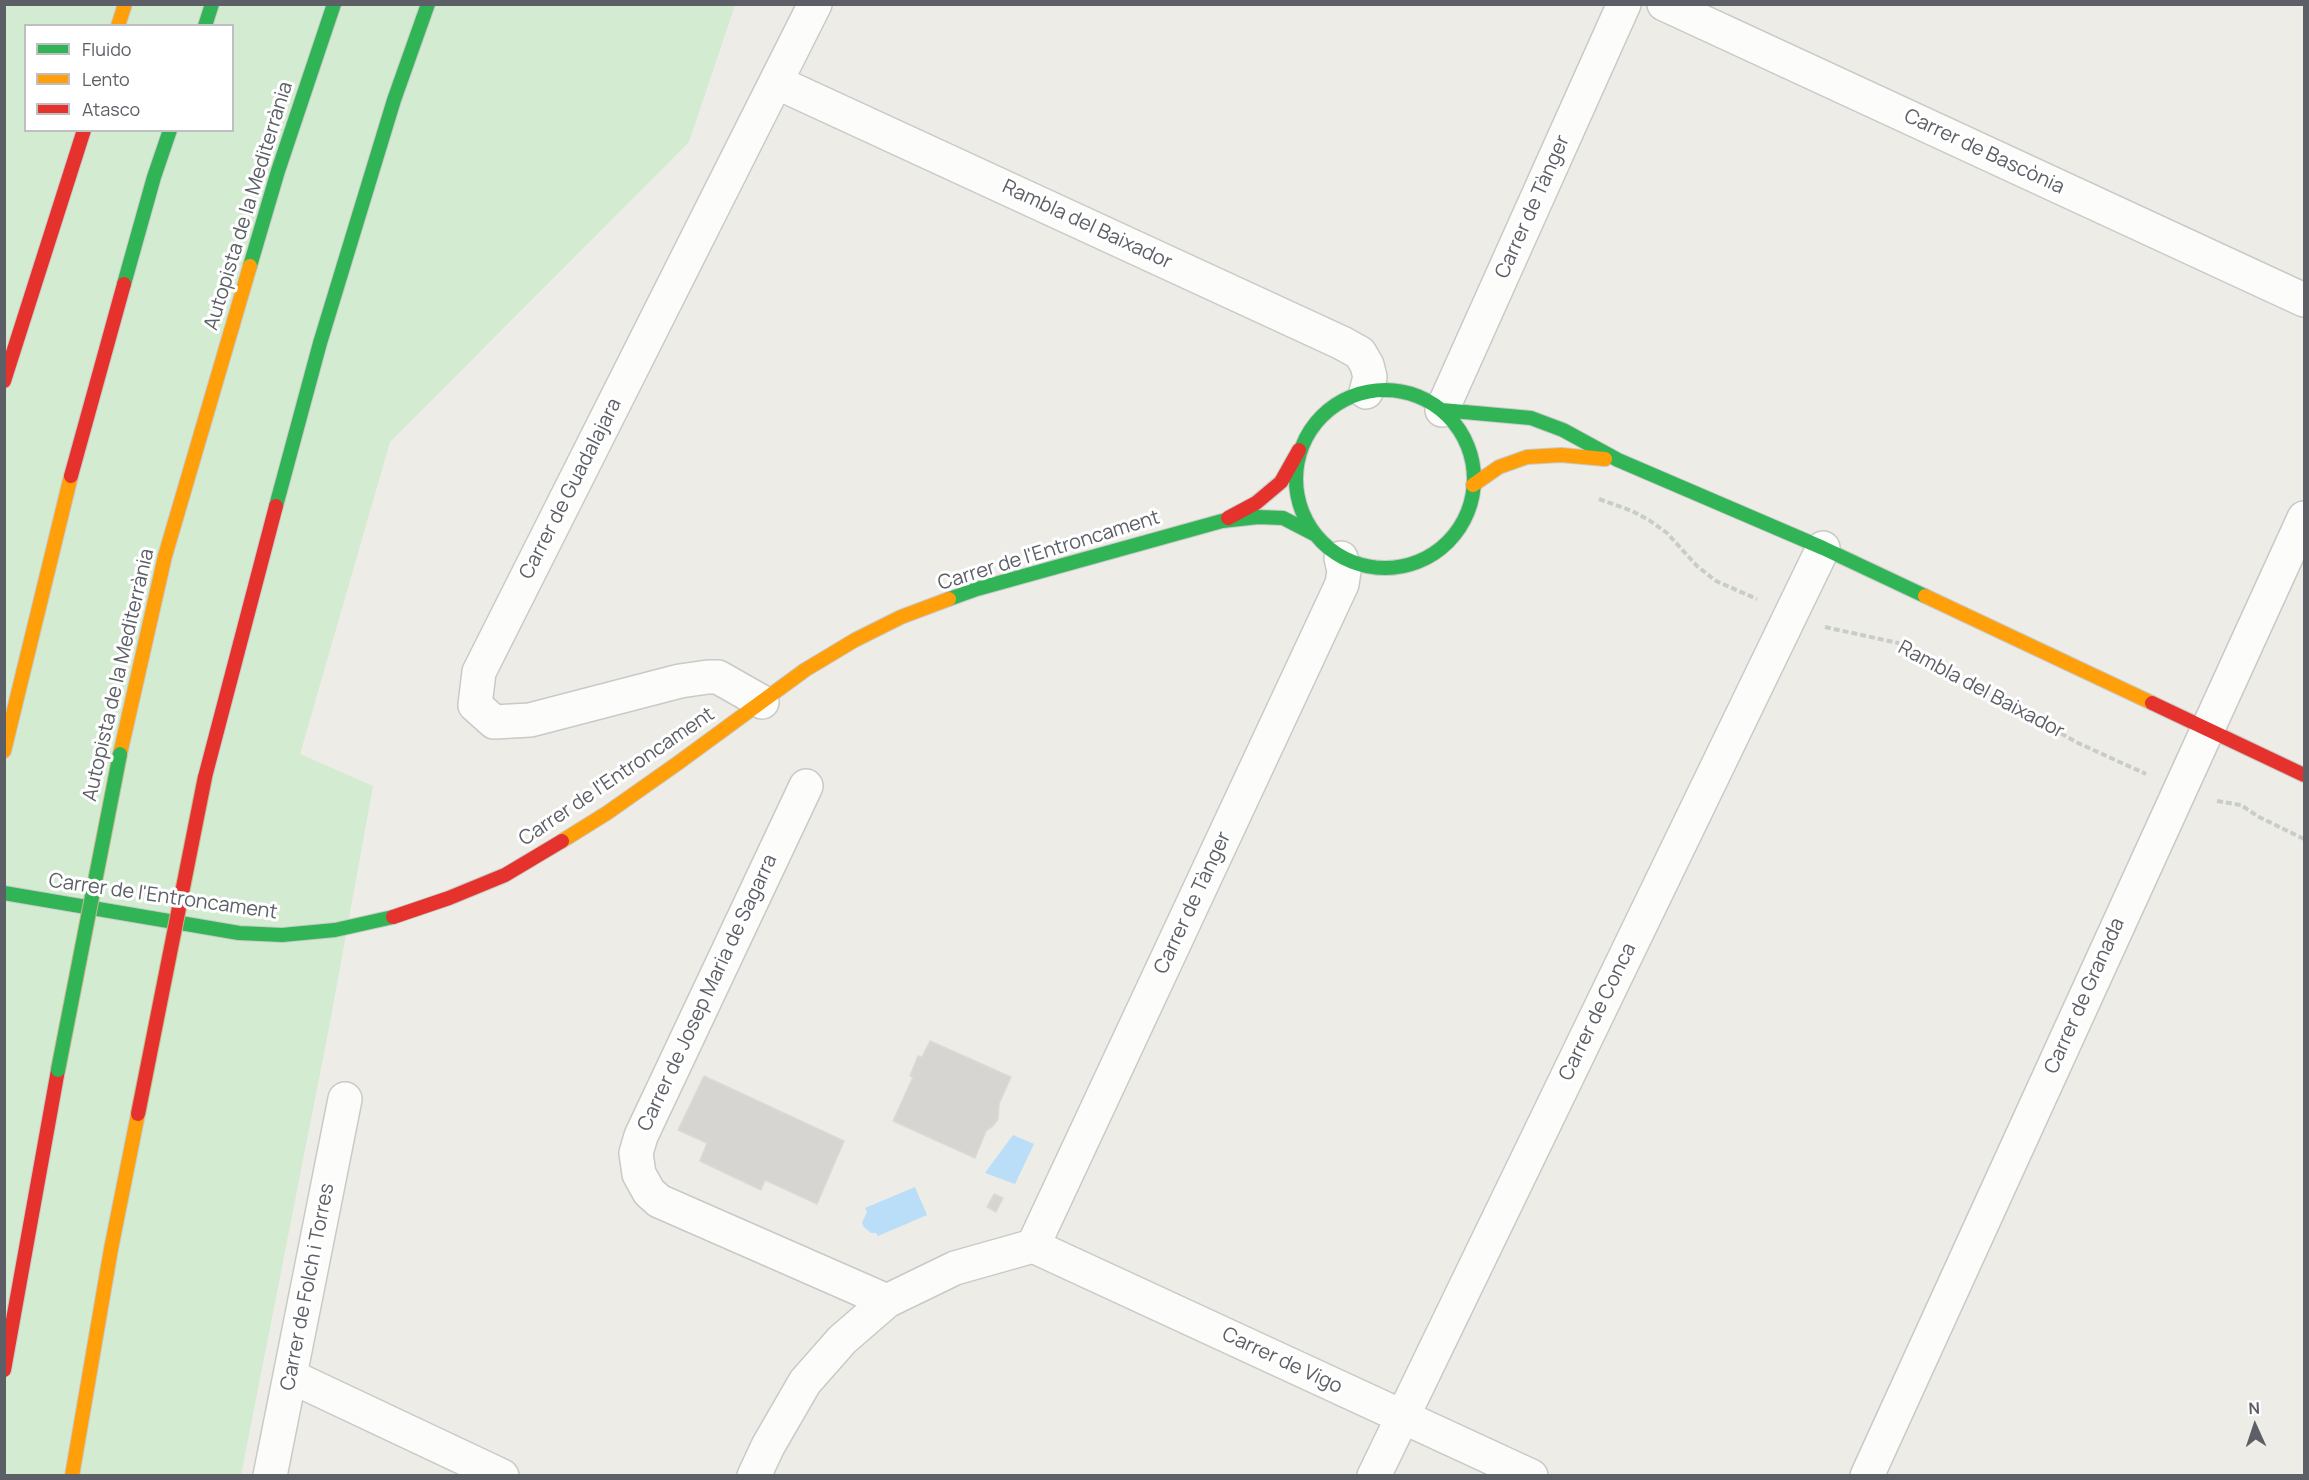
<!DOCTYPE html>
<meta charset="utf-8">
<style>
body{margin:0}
#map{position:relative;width:2309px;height:1480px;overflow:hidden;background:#edece7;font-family:Manrope,sans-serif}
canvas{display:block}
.frame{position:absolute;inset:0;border:6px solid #5c6066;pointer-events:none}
.legend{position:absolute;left:24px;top:24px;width:210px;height:108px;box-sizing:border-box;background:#fff;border:2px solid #bebfc2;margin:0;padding:8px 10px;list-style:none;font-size:18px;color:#5c6066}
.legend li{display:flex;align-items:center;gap:12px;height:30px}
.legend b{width:30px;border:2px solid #bebfc2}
.north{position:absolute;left:2225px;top:1396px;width:60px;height:60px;-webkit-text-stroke:4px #fff;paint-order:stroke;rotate:357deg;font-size:16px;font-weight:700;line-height:24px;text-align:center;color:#5c6066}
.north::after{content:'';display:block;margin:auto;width:21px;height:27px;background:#5c6066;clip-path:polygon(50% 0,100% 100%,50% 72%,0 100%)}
</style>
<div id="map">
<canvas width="2309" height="1480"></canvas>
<div class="frame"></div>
<ul class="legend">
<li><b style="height:8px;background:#30b455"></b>Fluido</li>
<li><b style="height:8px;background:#ff9f0a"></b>Lento</li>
<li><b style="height:8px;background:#e5322d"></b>Atasco</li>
</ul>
<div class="north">N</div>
</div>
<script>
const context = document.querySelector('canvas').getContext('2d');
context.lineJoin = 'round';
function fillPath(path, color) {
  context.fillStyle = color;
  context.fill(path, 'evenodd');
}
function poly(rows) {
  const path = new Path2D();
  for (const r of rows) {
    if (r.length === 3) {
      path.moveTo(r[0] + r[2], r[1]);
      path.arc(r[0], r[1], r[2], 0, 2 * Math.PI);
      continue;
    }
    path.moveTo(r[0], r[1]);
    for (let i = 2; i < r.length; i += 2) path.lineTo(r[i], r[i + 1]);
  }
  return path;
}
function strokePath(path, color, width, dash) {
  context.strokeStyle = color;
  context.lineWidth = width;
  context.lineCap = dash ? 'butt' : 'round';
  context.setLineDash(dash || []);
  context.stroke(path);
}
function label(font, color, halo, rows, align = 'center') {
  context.font = font + ' Manrope,sans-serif';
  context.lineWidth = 6;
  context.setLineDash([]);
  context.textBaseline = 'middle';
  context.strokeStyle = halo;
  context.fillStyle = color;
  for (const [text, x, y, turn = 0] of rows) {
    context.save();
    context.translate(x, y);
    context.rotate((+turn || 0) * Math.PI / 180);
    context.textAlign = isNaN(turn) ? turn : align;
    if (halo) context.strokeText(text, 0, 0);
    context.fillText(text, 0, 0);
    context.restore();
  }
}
fillPath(poly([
 [5,5,735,5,689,142,390,442,300,754,373,786,328,1033,241,1475,5,1476],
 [26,26,232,26,232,130,26,130]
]), '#d3ebd1');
fillPath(poly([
 [1013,1135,1034,1144,1015,1184,985,1173],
 [915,1187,927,1215,878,1236,876,1233,871,1233,864,1227,862,1223,867,1212,865,1208]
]), '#baddf8');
const building = poly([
 [930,1041,1011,1077,999,1104,998,1119,993,1126,986,1131,975,1158,893,1121,913,1077,910,1076,918,1056,922,1057,930,1041],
 [704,1076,844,1141,817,1204,765,1180,761,1190,700,1161,707,1143,678,1130,704,1076],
 [994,1194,1003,1198,996,1212,987,1207,994,1194]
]);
fillPath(building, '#d6d5d2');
strokePath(building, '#dcdad6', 1.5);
const street = poly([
 [1664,4,2304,300],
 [776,82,1342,343,1360,353,1367,365,1370,377,1366,392],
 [1442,410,1624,4],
 [762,702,718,677,708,677,680,681,530,720,494,722,475,705,479,672,815,4],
 [806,786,641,1136,636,1153,639,1174,649,1192,659,1201,887,1301],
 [1033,1246,1342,584,1344,571,1341,558],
 [1033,1246,1531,1476],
 [290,1376,502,1476],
 [270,1476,345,1099],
 [754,1476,768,1446,805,1382,842,1340,887,1301,955,1268,1033,1246],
 [1374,1476,1823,548],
 [1867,1476,2304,518]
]);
const fast = poly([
 [205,26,212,4],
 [250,266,278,171,334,4],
 [124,284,154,177,170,130],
 [1385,479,89],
 [1442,410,1531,418,1563,430,1618,460,1823,548,1925,596],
 [276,506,320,343,394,100,428,4],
 [949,599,977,589,1222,521,1258,517,1283,518,1314,534],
 [4,893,239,933,282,935,335,930,393,917]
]);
const slow = poly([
 [118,26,125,4],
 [1473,485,1499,467,1527,457,1561,455,1605,459],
 [1925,596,2152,703],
 [4,751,71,476],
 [120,754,165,556,250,266],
 [562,841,607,813,678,763,805,670,855,640,901,617,949,599],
 [72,1476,111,1249,138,1114]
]);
const jam = poly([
 [4,381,84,130],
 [71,476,124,284],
 [1228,518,1256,503,1281,482,1299,450],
 [2152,703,2304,775],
 [205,777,276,506],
 [393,917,449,898,505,875,562,841],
 [4,1370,58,1070]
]);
strokePath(street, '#c9c9c8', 36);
strokePath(fast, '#c9cac9', 16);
strokePath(slow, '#c9cac9', 16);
strokePath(jam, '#c9cac9', 16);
strokePath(poly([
 [1599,499,1632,511,1649,520,1667,533,1697,566,1716,581,1757,599],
 [1825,627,1898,643,2078,743,2146,774],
 [2217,801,2241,805,2259,817,2304,839]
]), '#c8cdc9', 4, [6, 3]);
strokePath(street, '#fcfcfb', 33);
strokePath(fast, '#30b455', 14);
strokePath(slow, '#ff9f0a', 14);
strokePath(jam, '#e5322d', 14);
const fastBridge = poly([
 [58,1070,120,754]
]);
const jamBridge = poly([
 [138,1114,205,777]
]);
strokePath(fastBridge, '#c5b793', 16, []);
strokePath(jamBridge, '#c5b793', 16, []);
strokePath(fastBridge, '#30b455', 14);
strokePath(jamBridge, '#e5322d', 14);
label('20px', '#5c6066', '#fff', [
 ["Carrer de Bascònia",1984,152,25],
 ["Autopista de la Mediterrània",249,206,-73],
 ["Carrer de Tànger",1533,207,-66],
 ["Rambla del Baixador",1087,225,25],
 ["Carrer de Guadalajara",571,489,-63],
 ["Carrer de l'Entroncament",1049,551,-17],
 ["Autopista de la Mediterrània",119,675,-77],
 ["Rambla del Baixador",1981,690,28],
 ["Carrer de l'Entroncament",617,777,-34],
 ["Carrer de l'Entroncament",163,897,8],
 ["Carrer de Tànger",1193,903,-65],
 ["Carrer de Josep Maria de Sagarra",708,993,-65],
 ["Carrer de Granada",2085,996,-66],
 ["Carrer de Conca",1598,1012,-64],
 ["Carrer de Folch i Torres",308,1287,-79],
 ["Carrer de Vigo",1282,1361,25]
]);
</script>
